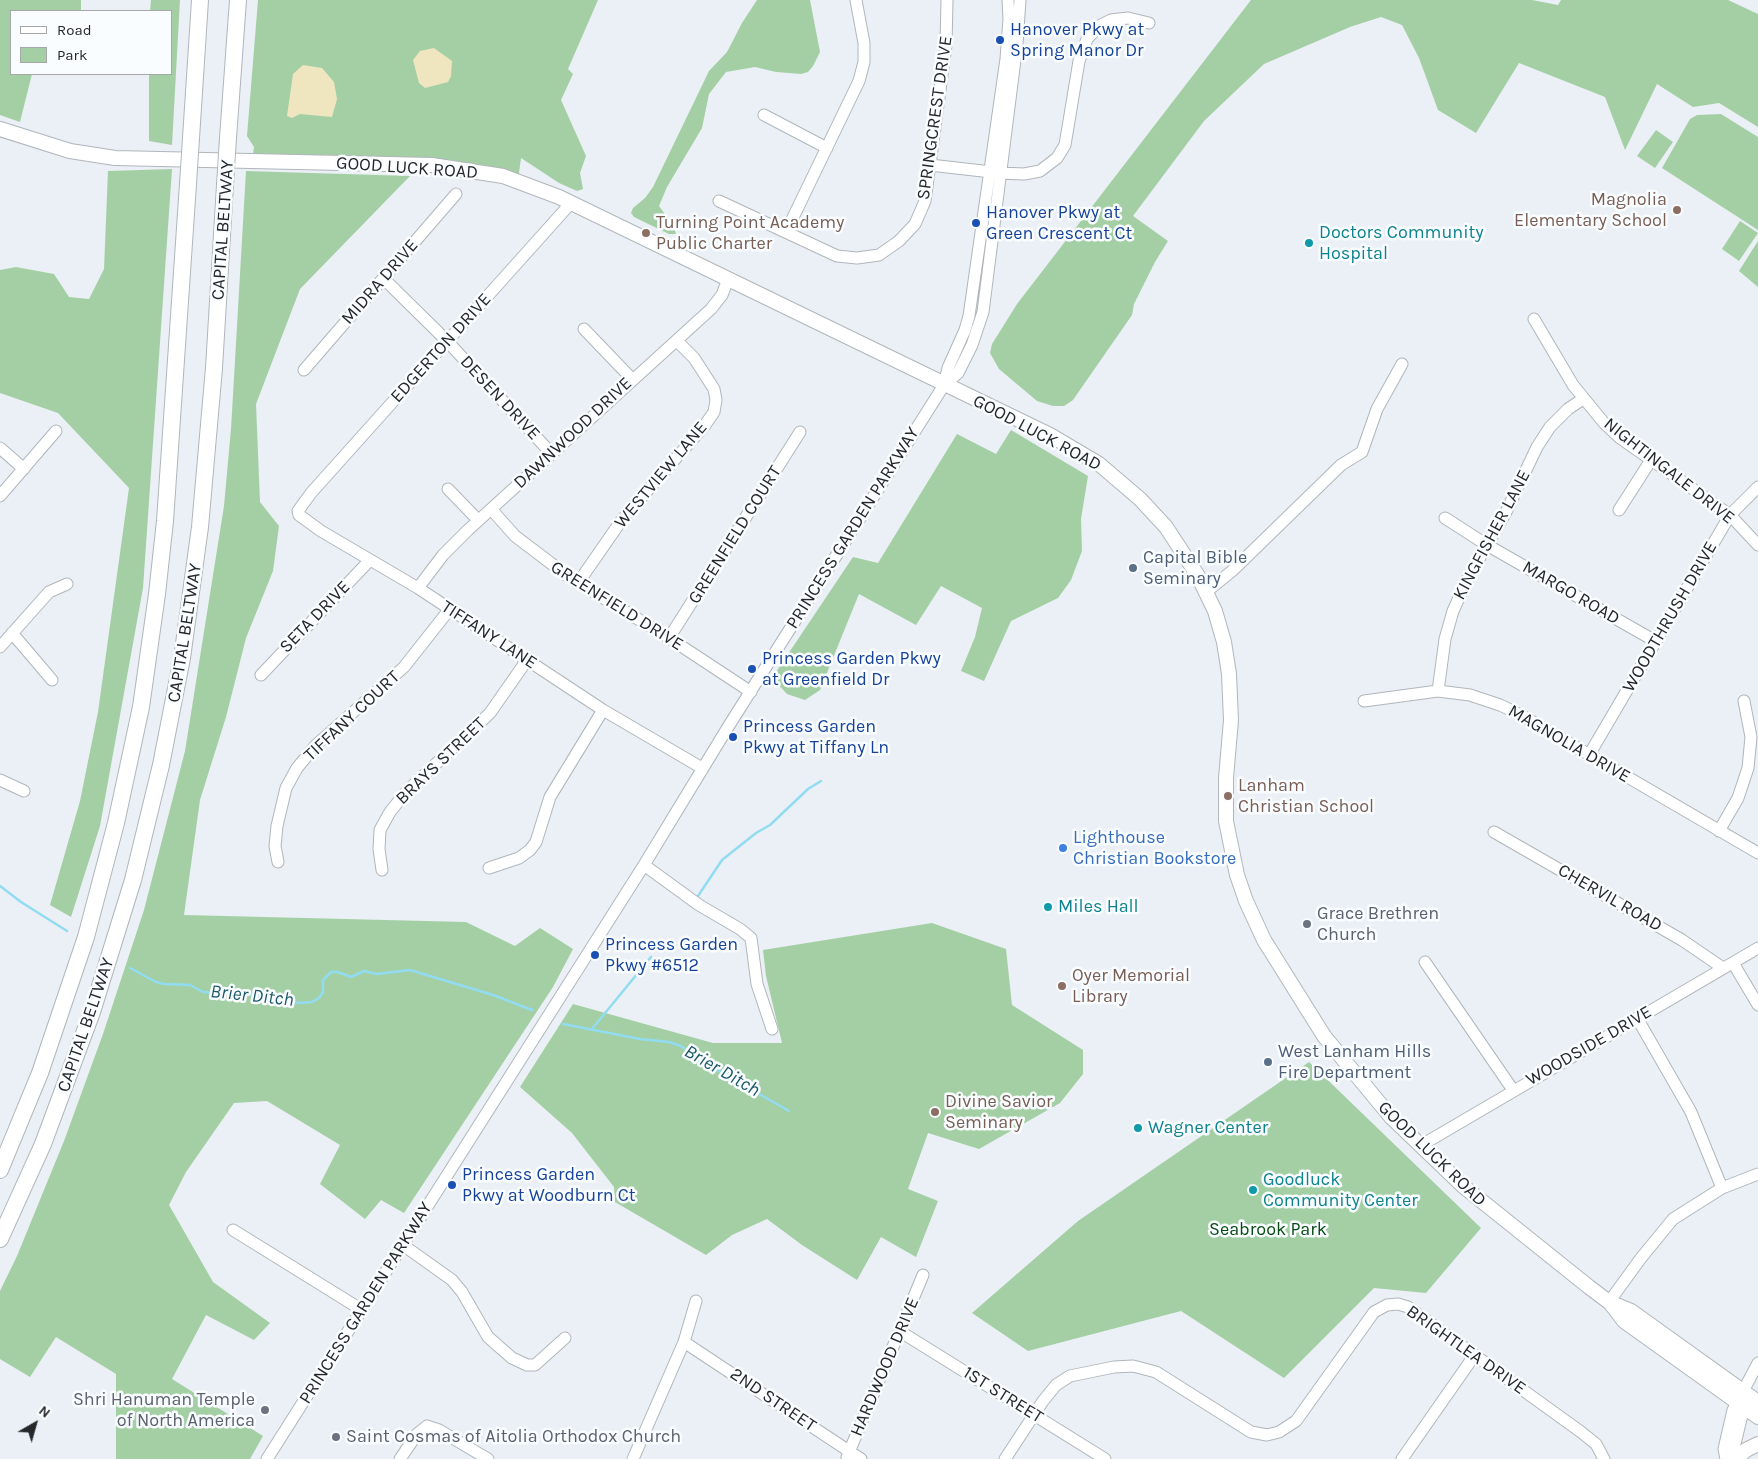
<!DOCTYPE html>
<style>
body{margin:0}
#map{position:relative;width:1758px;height:1459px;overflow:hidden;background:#eaf0f5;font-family:Karla,sans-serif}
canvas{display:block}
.legend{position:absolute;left:10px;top:10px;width:162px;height:65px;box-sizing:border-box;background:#fafdff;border:1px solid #a5a7a9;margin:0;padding:6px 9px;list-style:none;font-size:15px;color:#252729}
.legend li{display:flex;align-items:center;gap:10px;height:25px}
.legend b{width:25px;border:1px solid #a5a7a9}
.north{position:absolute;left:10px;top:1399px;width:50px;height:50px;-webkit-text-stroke:4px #fafdff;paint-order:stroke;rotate:38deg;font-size:14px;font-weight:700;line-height:20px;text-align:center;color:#252729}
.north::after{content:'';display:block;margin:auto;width:18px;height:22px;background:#252729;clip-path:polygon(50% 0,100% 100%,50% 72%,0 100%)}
</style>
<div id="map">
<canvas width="1758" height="1459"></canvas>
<ul class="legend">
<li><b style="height:6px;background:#fff"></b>Road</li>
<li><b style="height:14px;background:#a4cfa5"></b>Park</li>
</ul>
<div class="north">N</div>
</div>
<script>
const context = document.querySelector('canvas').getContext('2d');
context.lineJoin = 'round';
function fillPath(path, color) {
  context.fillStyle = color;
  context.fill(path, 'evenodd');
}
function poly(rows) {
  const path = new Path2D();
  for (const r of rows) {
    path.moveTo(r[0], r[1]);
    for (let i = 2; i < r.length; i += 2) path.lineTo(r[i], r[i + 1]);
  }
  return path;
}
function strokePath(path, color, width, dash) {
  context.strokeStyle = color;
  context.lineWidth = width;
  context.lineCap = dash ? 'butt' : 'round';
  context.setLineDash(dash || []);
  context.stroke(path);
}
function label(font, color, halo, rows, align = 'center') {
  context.font = font + ' Karla,sans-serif';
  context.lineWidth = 5;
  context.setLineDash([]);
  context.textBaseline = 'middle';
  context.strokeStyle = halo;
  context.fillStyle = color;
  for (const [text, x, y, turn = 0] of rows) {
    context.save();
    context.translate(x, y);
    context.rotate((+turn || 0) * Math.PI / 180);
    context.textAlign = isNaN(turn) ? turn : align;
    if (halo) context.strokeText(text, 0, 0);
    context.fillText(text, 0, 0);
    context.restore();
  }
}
fillPath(poly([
 [0,0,81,0,81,10,11,11,11,74,32,74,20,122,0,115],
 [151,0,180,0,172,145,149,141,149,74,171,74,171,11,150,11],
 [258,0,598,0,568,69,573,74,561,100,586,156,580,173,583,189,577,191,559,183,521,158,518,181,503,176,252,161,254,147,247,136],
 [757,0,810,0,820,52,813,66,808,72,801,74,776,72,755,67,726,72,709,94,702,128,667,187,659,206,673,225,676,234,669,234,634,217,631,213,633,208,645,198,653,187,709,71,727,52,742,23],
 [1251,0,1532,0,1558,5,1561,0,1728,0,1758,14,1758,127,1719,103,1693,107,1657,84,1625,150,1605,97,1519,63,1476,133,1438,110,1419,58,1402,25,1381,17,1350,27,1264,64,1204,121,1133,216,1168,241,1155,262,1134,304,1132,315,1073,400,1064,406,1053,406,1037,401,999,369,990,353,992,344,1017,304],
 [1721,114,1758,137,1758,230,1662,168,1690,119,1697,115],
 [1656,130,1673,142,1655,168,1637,156],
 [172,169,143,588,100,826,71,917,50,905,80,801,98,712,129,488,58,413,0,393,0,270,16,267,54,274,69,297,89,299,104,269,108,171],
 [246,171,410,176,300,289,256,404,260,502,279,526,273,571,246,638,226,717,200,800,184,915,466,922,515,946,540,928,573,949,553,987,404,1213,381,1200,365,1219,320,1184,340,1145,267,1101,234,1103,186,1172,169,1205,213,1282,270,1323,254,1340,206,1315,172,1379,263,1436,250,1459,116,1459,116,1374,56,1337,30,1377,0,1359,0,1291,17,1256,64,1141,103,1034,144,910,185,751,224,506,231,429],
 [1740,221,1758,233,1739,261,1722,249],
 [1758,241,1758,287,1739,271],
 [1011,430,1088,476,1081,519,1082,551,1071,580,1058,598,1011,621,984,681,961,671,975,637,982,608,941,586,916,625,859,594,820,690,805,700,787,694,772,678,853,557,878,563,957,434,996,454],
 [932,923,1006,949,1012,1005,1083,1050,1083,1074,1060,1103,979,1149,928,1133,908,1189,938,1201,916,1257,881,1237,857,1280,802,1245,767,1219,732,1235,706,1255,615,1202,614,1187,572,1133,520,1087,573,1004,713,1043,782,1043,766,976,763,950],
 [1309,1062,1481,1228,1426,1293,1374,1288,1284,1378,1181,1311,1028,1351,972,1313,1078,1221]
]), '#a4cfa5');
fillPath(poly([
 [434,48,452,61,451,76,448,82,425,88,419,83,413,60,420,51],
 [303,65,322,68,334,82,337,99,332,117,300,114,292,118,287,116,293,74]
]), '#efe6c0');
strokePath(poly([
 [0,886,21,902,67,931],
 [698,896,722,860,756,833,770,825,808,789,821,781],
 [130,968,156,982,165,984,190,985,203,992,215,993,229,991,298,1003,312,1002,319,998,323,992,323,980,331,972,338,972,351,977,364,971,377,974,410,970,493,995,532,1010],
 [563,1024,640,1039,669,1042,681,1046,710,1066,789,1111],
 [592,1029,651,957]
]), '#92dcf2', 2.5);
const minor = poly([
 [764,115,827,148],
 [930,165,1000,173,1024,174,1040,171,1057,158,1065,145,1079,61,1087,39,1099,26,1111,20,1128,18,1149,23],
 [719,201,837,256,857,258,879,255,899,241,915,224,925,201,946,46,947,0],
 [571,203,311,493,298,511,299,515,321,531,418,588,603,710,702,768],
 [786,232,859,81,864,62,864,43,856,0],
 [384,279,447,341,551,453],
 [1534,319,1573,385,1604,423,1620,438,1730,515,1758,545],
 [584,329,632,379],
 [304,370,456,194],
 [944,385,958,373,972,345,983,312,1017,44,1020,0],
 [0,448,24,469],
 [448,489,478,520],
 [0,496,56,431],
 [491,509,515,536,569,577,669,638,751,692],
 [1619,510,1651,460],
 [1445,518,1487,545,1655,641],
 [578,583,621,521,705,425,714,412,716,400,714,389,694,358,677,341],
 [418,588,443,555,468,530,711,309,722,295,728,279],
 [1206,592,1232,571,1341,465,1362,452,1377,409,1402,364],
 [12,633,52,680],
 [669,638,800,432],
 [0,647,49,592,67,584],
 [261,675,370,560],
 [1438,691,1445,639,1453,611,1467,580,1506,512,1537,447,1550,427,1568,409,1583,399],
 [1364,701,1438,691,1470,695,1500,705,1521,715,1758,853],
 [1589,755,1730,515,1758,487],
 [0,780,24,791],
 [1719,831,1738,798,1748,768,1751,737,1744,701],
 [1494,832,1682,940,1723,968],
 [278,862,275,846,277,826,286,788,297,768,316,745,404,667,449,610],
 [644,865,699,905,740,929,751,938,757,984,772,1029],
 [489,868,519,858,530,850,536,842,550,797,603,710],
 [382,870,379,849,380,830,390,812,406,792,490,713,527,660],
 [1425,962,1513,1090],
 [1733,963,1758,1005],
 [1637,1018,1691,1112,1722,1188],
 [1420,1146,1758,948],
 [233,1230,362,1310],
 [403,1245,452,1280,462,1292,488,1337,512,1358,527,1365,535,1365,565,1338],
 [1609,1302,1641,1258,1673,1219,1722,1188,1758,1174],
 [901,1332,1105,1459],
 [684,1342,861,1459],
 [847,1457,923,1275],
 [267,1459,644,865,728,727,944,385,948,368,965,330,969,316,1006,59,1009,19,1008,0],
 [400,1459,417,1434,427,1426,439,1430,488,1459],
 [633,1459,684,1342,696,1301],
 [1005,1459,1043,1401,1056,1385,1070,1376,1114,1367,1133,1366,1156,1372,1251,1432,1267,1435,1279,1432,1296,1421,1374,1312,1387,1305,1398,1304,1408,1307,1581,1432,1596,1444,1604,1459],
 [1402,1459,1474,1356],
 [1726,1459,1724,1449,1733,1410,1758,1363],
 [1729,1459,1733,1452,1742,1415,1739,1403]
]);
const major = poly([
 [0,129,70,151,115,158,432,165,503,176,559,197,1050,435,1099,464,1140,499,1166,527,1198,576,1215,611,1224,642,1229,674,1231,720,1226,778,1226,821,1237,875,1246,901,1264,940,1324,1036,1391,1117,1463,1186,1589,1287,1609,1302,1631,1311,1758,1402],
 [1611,1304,1624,1321,1758,1417],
 [1736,1459,1746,1450,1758,1444]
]);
const highway = poly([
 [191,138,200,0],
 [228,138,238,0],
 [0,1170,40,1073,86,937,116,823,141,707,157,594,165,521,188,184],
 [0,1239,43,1144,92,1012,133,880,161,765,182,658,200,527,214,368,225,185]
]);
strokePath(minor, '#b0b6bb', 13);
strokePath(major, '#b0b6bb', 16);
strokePath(highway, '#b0b6bb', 18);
strokePath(minor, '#fff', 11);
strokePath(major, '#fff', 14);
strokePath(highway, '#fff', 16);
const highwayBridge = poly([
 [188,184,191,138],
 [225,185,228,138]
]);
strokePath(highwayBridge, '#b0b6bb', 18, []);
strokePath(highwayBridge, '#fff', 16);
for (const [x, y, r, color] of [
 [1000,40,5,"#1a4fb4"],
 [1677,210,5,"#8d6e63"],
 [976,223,5,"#1a4fb4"],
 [646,233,5,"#8d6e63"],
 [1309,243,5,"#0f9aa8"],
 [1133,568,5,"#5c6f8a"],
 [752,669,5,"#1a4fb4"],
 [733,737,5,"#1a4fb4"],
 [1228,796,5,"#8d6e63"],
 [1063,848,5,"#3f7fe0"],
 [1048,907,5,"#0f9aa8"],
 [1307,924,5,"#6b7280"],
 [595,955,5,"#1a4fb4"],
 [1062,986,5,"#8d6e63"],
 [1268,1062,5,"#5c6f8a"],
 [935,1112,5,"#8d6e63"],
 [1138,1128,5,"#0f9aa8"],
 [452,1185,5,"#1a4fb4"],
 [1253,1190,5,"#0f9aa8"],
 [265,1410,5,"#6b7280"],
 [336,1437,5,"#6b7280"]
]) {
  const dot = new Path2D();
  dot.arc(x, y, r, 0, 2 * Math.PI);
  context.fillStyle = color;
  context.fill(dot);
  strokePath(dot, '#fafdff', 2);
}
label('18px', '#164399', '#fafdff', [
 ["Hanover Pkwy at",1010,30],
 ["Spring Manor Dr",1010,51],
 ["Hanover Pkwy at",986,213],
 ["Green Crescent Ct",986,234],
 ["Princess Garden Pkwy",762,659],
 ["at Greenfield Dr",762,680],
 ["Princess Garden",743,727],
 ["Pkwy at Tiffany Ln",743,748],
 ["Princess Garden",605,945],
 ["Pkwy #6512",605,966],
 ["Princess Garden",462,1175],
 ["Pkwy at Woodburn Ct",462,1196]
], 'left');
label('18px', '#252729', '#fafdff', [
 ["SPRINGCREST DRIVE",935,118,-82],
 ["GOOD LUCK ROAD",407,168,4],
 ["CAPITAL BELTWAY",223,230,-86],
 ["MIDRA DRIVE",380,282,-49],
 ["EDGERTON DRIVE",441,348,-48],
 ["DESEN DRIVE",500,398,47],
 ["DAWNWOOD DRIVE",573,433,-43],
 ["GOOD LUCK ROAD",1037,433,28],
 ["NIGHTINGALE DRIVE",1669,471,38],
 ["WESTVIEW LANE",661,475,-50],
 ["PRINCESS GARDEN PARKWAY",853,528,-58],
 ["GREENFIELD COURT",735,535,-58],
 ["KINGFISHER LANE",1492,535,-62],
 ["MARGO ROAD",1571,593,30],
 ["GREENFIELD DRIVE",617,606,32],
 ["SETA DRIVE",315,617,-46],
 ["WOODTHRUSH DRIVE",1670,617,-60],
 ["CAPITAL BELTWAY",185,633,-81],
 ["TIFFANY LANE",489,635,33],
 ["TIFFANY COURT",352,716,-43],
 ["MAGNOLIA DRIVE",1569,744,30],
 ["BRAYS STREET",441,761,-44],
 ["CHERVIL ROAD",1610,898,30],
 ["CAPITAL BELTWAY",86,1025,-71],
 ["WOODSIDE DRIVE",1589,1046,-30],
 ["GOOD LUCK ROAD",1432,1154,44],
 ["PRINCESS GARDEN PARKWAY",366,1303,-58],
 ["BRIGHTLEA DRIVE",1466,1350,35],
 ["HARDWOOD DRIVE",885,1367,-67],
 ["1ST STREET",1003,1395,32],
 ["2ND STREET",773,1400,34]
]);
label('18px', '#785e54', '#fafdff', [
 ["Magnolia",1667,200,"right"],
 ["Elementary School",1667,221,"right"],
 ["Turning Point Academy",656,223],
 ["Public Charter",656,244],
 ["Lanham",1238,786],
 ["Christian School",1238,807],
 ["Oyer Memorial",1072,976],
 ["Library",1072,997],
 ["Divine Savior",945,1102],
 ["Seminary",945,1123]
], 'left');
label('18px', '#0d838f', '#fafdff', [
 ["Doctors Community",1319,233],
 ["Hospital",1319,254],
 ["Miles Hall",1058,907],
 ["Wagner Center",1148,1128],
 ["Goodluck",1263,1180],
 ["Community Center",1263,1201]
], 'left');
label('18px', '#4e5e75', '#fafdff', [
 ["Capital Bible",1143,558],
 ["Seminary",1143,579],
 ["West Lanham Hills",1278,1052],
 ["Fire Department",1278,1073]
], 'left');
label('18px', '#366cbe', '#fafdff', [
 ["Lighthouse",1073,838],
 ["Christian Bookstore",1073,859]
], 'left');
label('18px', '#5b616d', '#fafdff', [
 ["Grace Brethren",1317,914],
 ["Church",1317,935],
 ["Shri Hanuman Temple",255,1400,"right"],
 ["of North America",255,1421,"right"],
 ["Saint Cosmas of Aitolia Orthodox Church",346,1437]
], 'left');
label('18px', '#064c13', '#fafdff', [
 ["Seabrook Park",1268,1230]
]);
label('italic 19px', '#1b5868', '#fafdff', [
 ["Brier Ditch",252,996,6],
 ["Brier Ditch",722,1071,30]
]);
</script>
